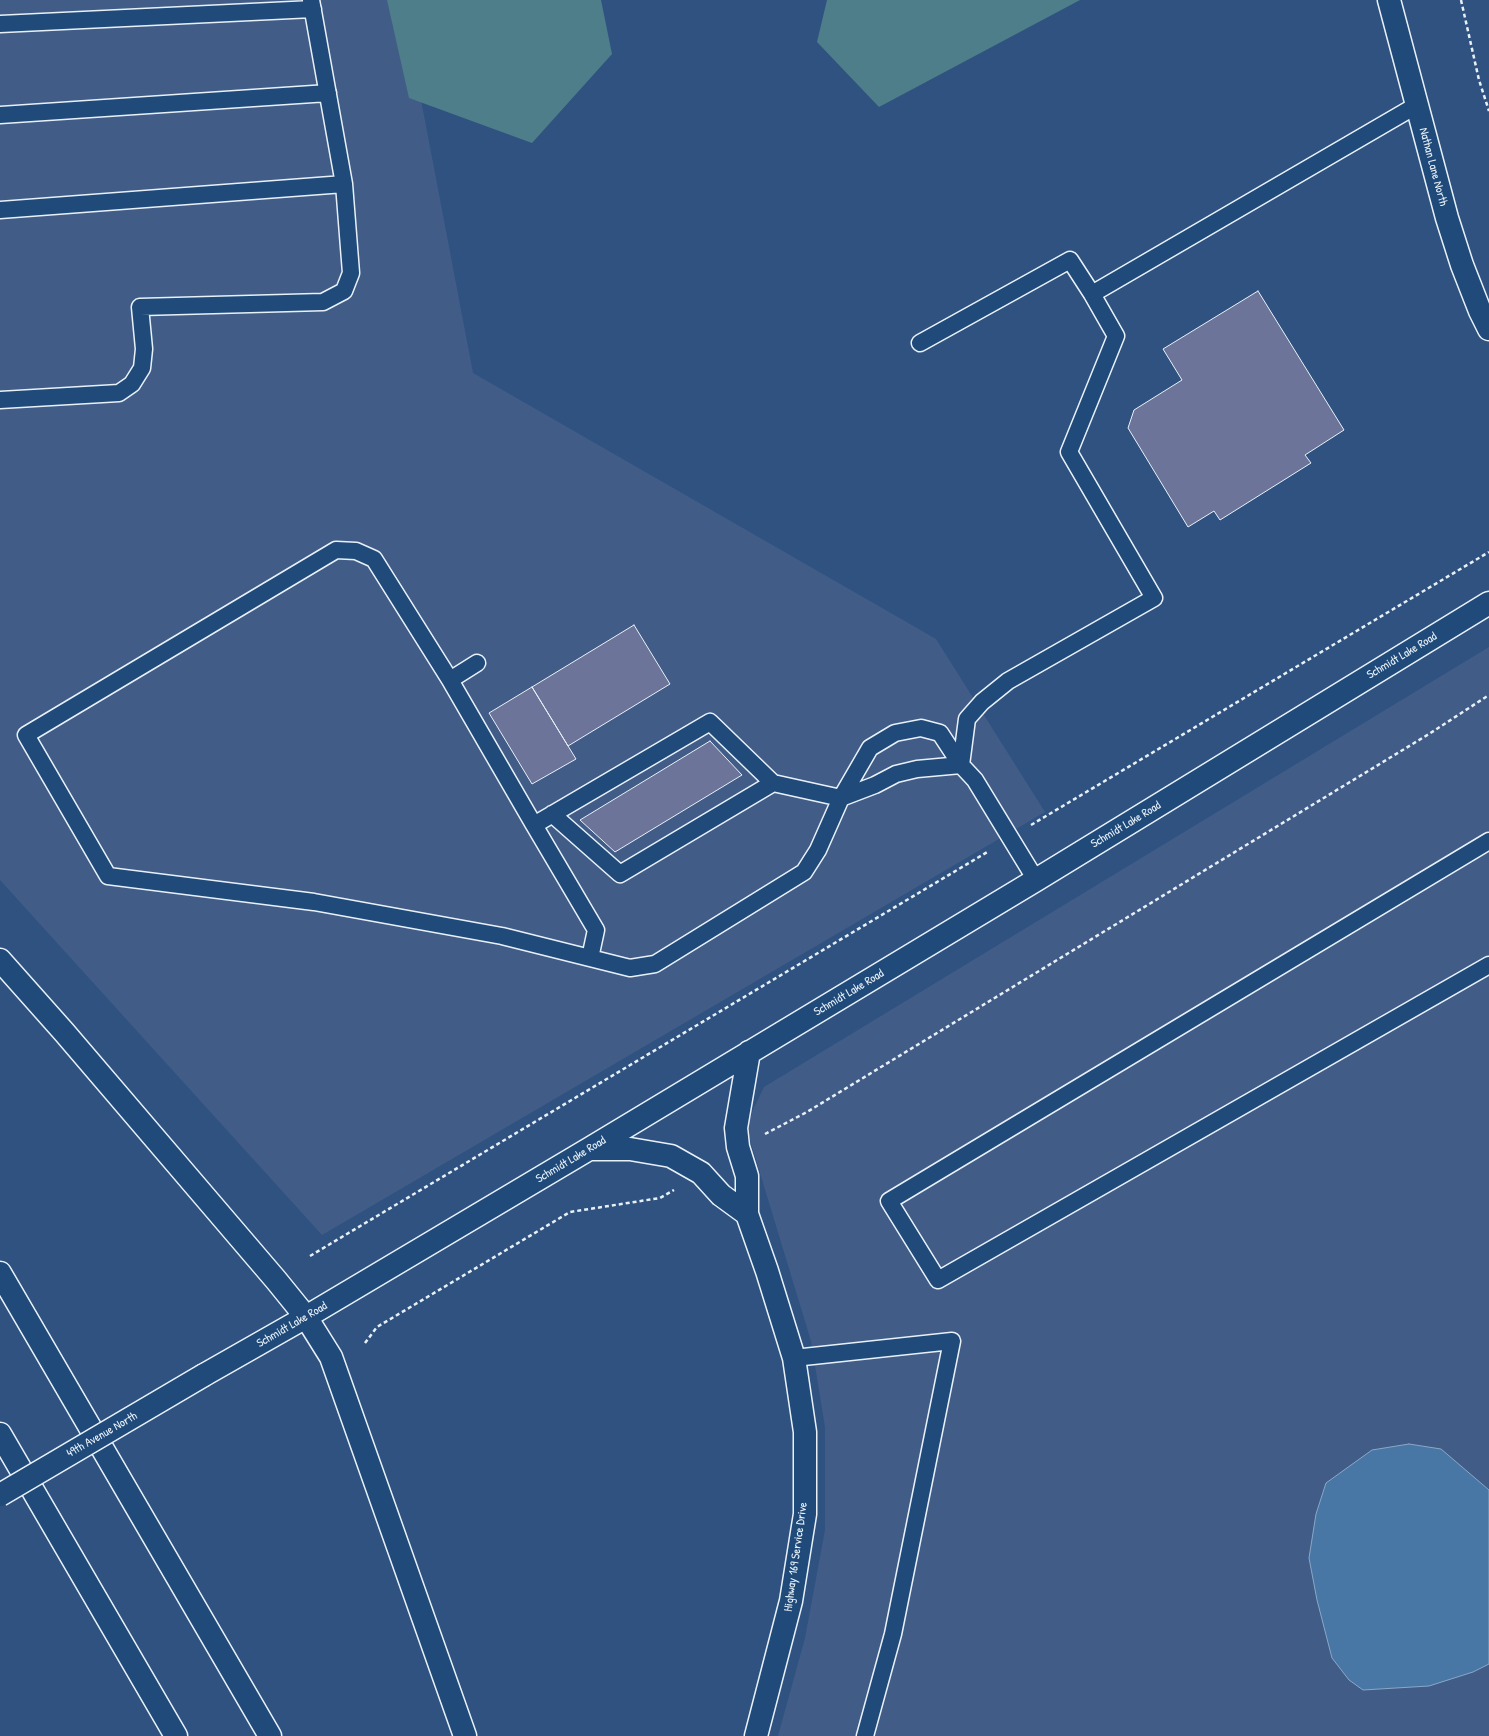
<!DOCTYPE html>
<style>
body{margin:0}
canvas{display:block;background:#2f5280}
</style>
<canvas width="1489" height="1736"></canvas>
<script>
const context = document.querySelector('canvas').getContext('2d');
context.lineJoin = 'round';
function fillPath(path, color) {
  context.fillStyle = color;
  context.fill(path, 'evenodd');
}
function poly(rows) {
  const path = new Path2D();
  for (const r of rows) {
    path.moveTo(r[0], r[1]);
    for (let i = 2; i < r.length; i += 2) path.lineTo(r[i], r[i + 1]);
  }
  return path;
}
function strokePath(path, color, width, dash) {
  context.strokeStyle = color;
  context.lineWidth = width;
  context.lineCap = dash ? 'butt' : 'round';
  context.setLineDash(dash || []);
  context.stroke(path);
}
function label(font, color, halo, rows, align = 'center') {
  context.font = font + ' "Patrick Hand",sans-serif';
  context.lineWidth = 3;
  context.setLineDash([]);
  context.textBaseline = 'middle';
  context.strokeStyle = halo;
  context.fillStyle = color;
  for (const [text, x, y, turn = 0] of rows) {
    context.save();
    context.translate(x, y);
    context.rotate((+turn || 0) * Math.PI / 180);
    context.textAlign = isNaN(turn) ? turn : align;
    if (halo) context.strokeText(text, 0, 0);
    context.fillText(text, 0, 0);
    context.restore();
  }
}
fillPath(poly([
 [0,0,402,0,473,373,936,639,1045,812,322,1235,0,880],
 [1489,647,1489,1736,778,1736,805,1638,825,1530,825,1427,811,1341,747,1130,753,1110,764,1087]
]), '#425c88');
fillPath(poly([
 [387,0,601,0,612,54,532,143,409,98],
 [827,0,1080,0,879,107,817,42]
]), '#4e7e89');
const water = poly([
 [1409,1444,1441,1449,1489,1490,1489,1664,1473,1672,1429,1686,1363,1690,1349,1680,1332,1658,1317,1600,1309,1558,1316,1514,1326,1483,1372,1450,1409,1444]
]);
fillPath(water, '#4977a5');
strokePath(water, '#89a8c6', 1);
const building = poly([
 [1258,291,1344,430,1305,455,1311,463,1220,520,1214,511,1188,527,1128,428,1134,410,1182,380,1163,349,1258,291],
 [634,625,670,684,568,746,532,687,634,625],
 [532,687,576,759,532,784,489,713,532,687],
 [710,741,742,775,615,852,580,820,710,741]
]);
fillPath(building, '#6d749a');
strokePath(building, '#e8f1f8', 1);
const service = poly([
 [0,24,313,9],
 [0,115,328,93],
 [0,210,344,184],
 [920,343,1070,260,1092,294],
 [0,400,119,393,132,384,142,368,144,349,140,307,323,302,344,291,351,273,344,184,311,0],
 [450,680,477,663],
 [961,765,917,769,896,774,875,785,841,798,773,783,710,722,534,825,450,680,374,559,356,551,336,550,26,735,108,876,314,902,502,936,630,968,655,964,804,872,818,850,841,798,870,748,895,733,921,728,940,733,961,765,975,780,1036,880],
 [961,765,967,719,982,702,1008,681,1154,598,1069,452,1116,336,1092,294,1417,105],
 [552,814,620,874,773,783],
 [534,825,596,930,590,958],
 [1489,841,889,1201,938,1280,1489,965],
 [794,1358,952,1341,893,1634,865,1736]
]);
const tertiary = poly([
 [1389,0,1447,218,1462,265,1480,311,1489,329],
 [749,1052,736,1128,738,1147,747,1176,747,1214,767,1271,794,1358,805,1432,805,1514,791,1601,756,1736],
 [590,1149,630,1149,671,1156,701,1173,721,1195,747,1214],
 [204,1375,306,1317,589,1149,1036,880,1489,603]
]);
const motorway = poly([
 [0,960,64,1032,276,1280,306,1317,331,1357,465,1736],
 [0,1273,270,1736],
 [0,1434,176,1736]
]);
strokePath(service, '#e8f1f8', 19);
strokePath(tertiary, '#e8f1f8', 25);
strokePath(motorway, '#e8f1f8', 25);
strokePath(poly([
 [1461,0,1479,80,1489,111],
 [1031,825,1489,552],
 [765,1134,807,1112,1429,734,1489,695],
 [310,1256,989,851],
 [365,1343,377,1327,570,1212,660,1198,674,1190]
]), '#e8f1f8', 2.5, [4, 3]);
strokePath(service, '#1f4a7a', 16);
strokePath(tertiary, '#1f4a7a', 22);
strokePath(motorway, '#1f4a7a', 22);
const tertiaryBridge = poly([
 [0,1495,204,1375]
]);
strokePath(tertiaryBridge, '#e8f1f8', 25, []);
strokePath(tertiaryBridge, '#1f4a7a', 22);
label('12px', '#e8f1f8', '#1f4a7a', [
 ["Nathan Lane North",1433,167,75],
 ["Schmidt Lake Road",1402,656,-31],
 ["Schmidt Lake Road",1126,825,-31],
 ["Schmidt Lake Road",849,993,-31],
 ["Schmidt Lake Road",571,1160,-31],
 ["Schmidt Lake Road",292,1325,-30],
 ["49th Avenue North",102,1435,-30],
 ["Highway 169 Service Drive",796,1557,-82]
]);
</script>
